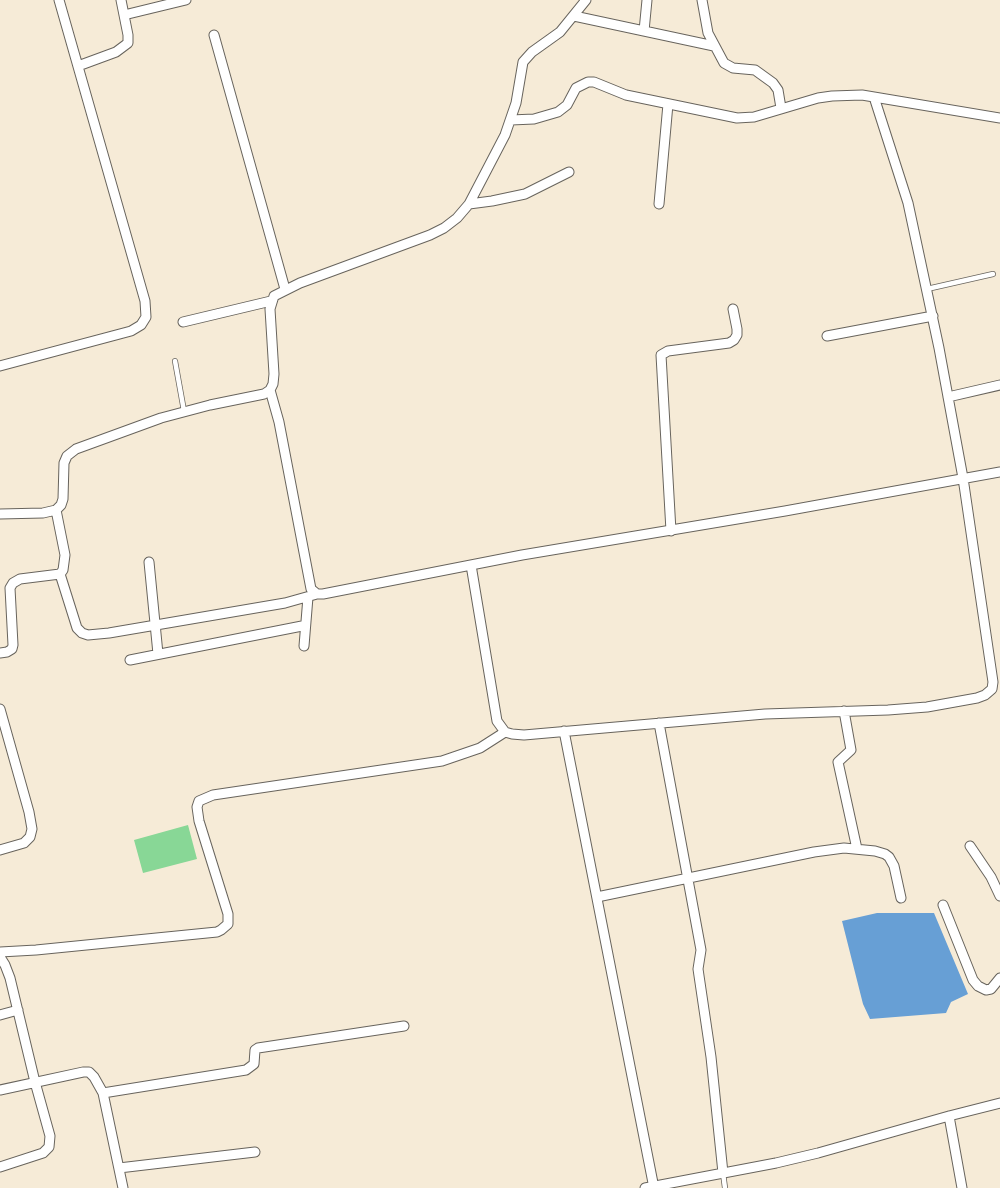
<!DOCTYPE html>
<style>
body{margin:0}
canvas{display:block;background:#f6ebd7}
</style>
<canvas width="1000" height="1188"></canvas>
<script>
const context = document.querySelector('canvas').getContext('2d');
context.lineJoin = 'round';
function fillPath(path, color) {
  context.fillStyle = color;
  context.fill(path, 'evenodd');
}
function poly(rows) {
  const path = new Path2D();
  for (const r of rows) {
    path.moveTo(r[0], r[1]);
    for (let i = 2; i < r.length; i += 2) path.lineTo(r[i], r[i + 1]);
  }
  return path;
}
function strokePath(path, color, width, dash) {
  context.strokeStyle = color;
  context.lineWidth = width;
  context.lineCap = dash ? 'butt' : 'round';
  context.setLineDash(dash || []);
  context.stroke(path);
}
fillPath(poly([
 [188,825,197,859,143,873,134,840]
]), '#88d796');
fillPath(poly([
 [877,913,934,913,968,994,951,1002,946,1013,870,1019,863,1004,842,921]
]), '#679fd5');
const lane = poly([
 [927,289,993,274],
 [175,361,184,411],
 [723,1173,725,1188]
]);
const street = poly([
 [702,0,708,33,724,63,733,68,755,70,773,83,778,90,781,108],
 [124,15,186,0],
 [574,16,714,46],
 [644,31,647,0],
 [214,35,285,289],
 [78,66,116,52,128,43,128,35,121,0],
 [511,120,534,119,558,112,567,105,576,88,588,82,594,82,626,95,737,118,754,117,818,98,832,96,862,95,1000,118],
 [469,204,492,201,525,194,569,172],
 [659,204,668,104],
 [183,322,271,301],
 [827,336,933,316],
 [0,366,131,331,141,325,146,317,145,301,59,0],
 [270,390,279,422,311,589,317,594,323,594,522,555,785,511,1000,472],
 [948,397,1000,385],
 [0,514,43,513,56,510,61,505,63,499,64,463,67,456,76,449,161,418,210,405,264,394,270,390,273,384,274,374,270,309,274,296,300,283,430,235,444,228,457,218,469,204,505,135,516,103,523,62,532,52,560,32,586,0],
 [671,531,661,355,668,351,729,343,734,340,737,335,737,329,733,309],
 [149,562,158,654],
 [471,565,497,721,505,732,512,734,524,735,765,714,888,710,927,707,977,698,985,695,992,689,993,682,963,478,939,348,908,203,874,97],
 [60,574,77,628,82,633,88,635,109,633,285,603,317,594],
 [304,646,308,597],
 [0,653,7,652,12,649,13,645,10,588,13,583,20,579,60,574,63,570,65,555,56,510],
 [130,660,302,626],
 [0,709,29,812,32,829,30,837,24,843,0,850],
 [844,711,851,750,838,762,857,849],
 [659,723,701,950,698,969,711,1057,723,1173],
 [564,731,654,1188],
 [970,846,991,877,1000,896],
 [597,897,814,852,844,848,875,851,885,854,889,857,894,866,901,898],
 [943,905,973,980,978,986,986,990,991,989,1000,978],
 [0,952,36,950,217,932,221,930,228,924,228,914,199,821,197,807,199,801,213,795,442,761,480,748,505,732],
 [0,957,5,965,10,978,35,1082,50,1136,49,1147,43,1153,0,1167],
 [0,1015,18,1010],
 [0,1090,83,1072,89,1072,94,1077,103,1093,123,1188],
 [103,1093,246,1070,254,1064,255,1050,258,1048,404,1026],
 [949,1116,962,1188],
 [119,1168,255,1152],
 [645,1188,776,1163,818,1153,949,1116,1000,1103]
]);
strokePath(lane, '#68645d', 6);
strokePath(street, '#68645d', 11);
strokePath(lane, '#fff', 4.5);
strokePath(street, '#fff', 9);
</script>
